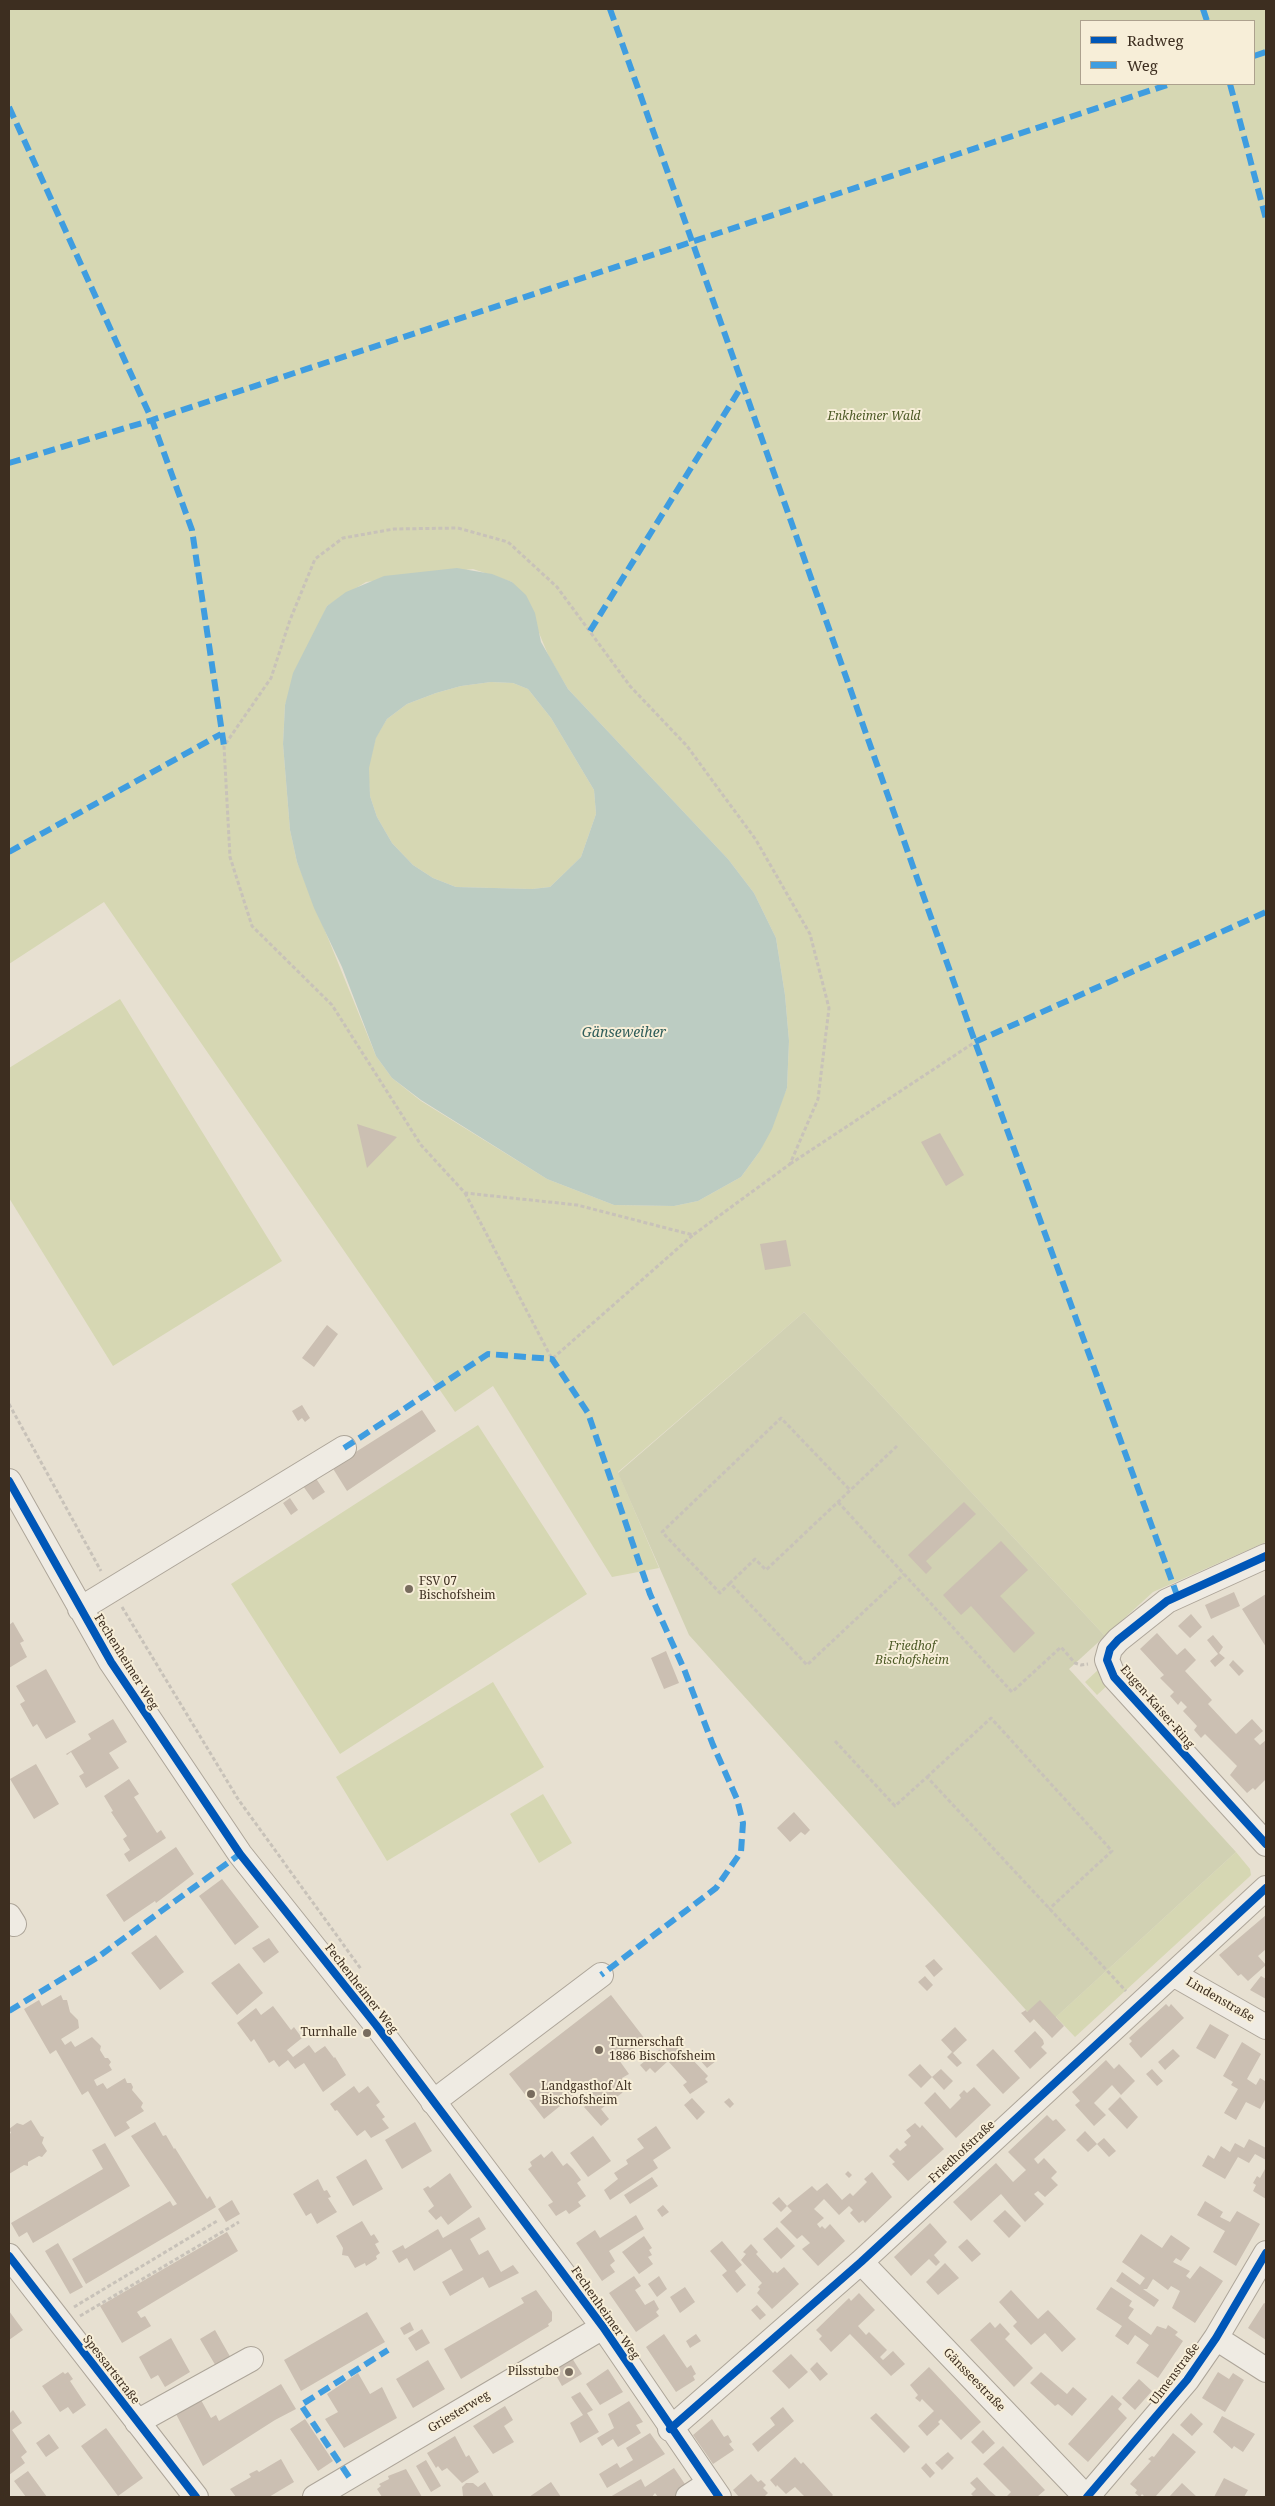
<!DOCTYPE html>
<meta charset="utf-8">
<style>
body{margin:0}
#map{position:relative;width:1275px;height:2506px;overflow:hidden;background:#e7e0d1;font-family:"Noto Serif",serif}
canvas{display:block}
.frame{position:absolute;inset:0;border:10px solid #3d2e20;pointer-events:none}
.legend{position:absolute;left:1080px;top:20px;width:175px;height:65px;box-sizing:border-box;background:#f7eed8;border:1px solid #ada18e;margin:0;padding:6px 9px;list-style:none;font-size:15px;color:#3d2e20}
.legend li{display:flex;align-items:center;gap:10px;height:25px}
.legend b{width:25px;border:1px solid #ada18e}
</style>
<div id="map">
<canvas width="1275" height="2506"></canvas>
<div class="frame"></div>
<ul class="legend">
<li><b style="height:6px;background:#0057b8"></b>Radweg</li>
<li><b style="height:6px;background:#3f9de0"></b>Weg</li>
</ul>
</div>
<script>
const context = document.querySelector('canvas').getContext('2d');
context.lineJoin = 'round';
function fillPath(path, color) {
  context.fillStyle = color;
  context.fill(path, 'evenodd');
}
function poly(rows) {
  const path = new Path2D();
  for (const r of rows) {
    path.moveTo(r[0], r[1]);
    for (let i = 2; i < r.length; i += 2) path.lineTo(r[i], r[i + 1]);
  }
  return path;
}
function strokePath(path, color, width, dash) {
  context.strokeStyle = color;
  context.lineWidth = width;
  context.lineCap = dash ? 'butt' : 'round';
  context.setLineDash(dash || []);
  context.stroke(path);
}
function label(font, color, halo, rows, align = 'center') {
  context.font = font + ' "Noto Serif",serif';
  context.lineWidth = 4;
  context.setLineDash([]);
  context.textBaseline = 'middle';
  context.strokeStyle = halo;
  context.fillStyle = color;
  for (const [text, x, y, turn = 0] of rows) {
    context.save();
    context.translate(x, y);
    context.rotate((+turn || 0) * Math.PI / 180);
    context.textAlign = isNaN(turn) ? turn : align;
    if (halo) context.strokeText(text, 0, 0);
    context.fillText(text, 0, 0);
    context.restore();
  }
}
fillPath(poly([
 [9,9,1266,9,1266,1542,1153,1592,1105,1636,804,1312,618,1472,659,1568,612,1577,493,1386,455,1412,104,902,9,964],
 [1081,21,1254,21,1254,84,1081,84],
 [473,569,512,582,537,628,549,657,568,689,728,859,754,893,776,938,785,995,789,1041,787,1088,760,1151,741,1177,698,1201,674,1206,614,1205,547,1179,421,1101,392,1078,376,1056,297,862,290,830,283,744,285,705,327,606,366,582],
 [491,682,513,683,528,689,551,718,594,790,596,814,581,857,550,887,532,889,456,887,433,878,413,865,392,843,377,817,370,796,368,768,376,737,387,719,407,704,436,693,461,686],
 [120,999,282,1261,113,1366,9,1198,9,1068],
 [478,1425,587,1594,340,1754,231,1584],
 [1098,1670,1110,1683,1097,1695,1085,1682],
 [493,1682,544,1767,387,1861,336,1777],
 [543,1794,572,1843,539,1863,510,1814],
 [1236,1852,1250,1869,1251,1875,1248,1878,1075,2037,1056,2017]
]), '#d6d7b3');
fillPath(poly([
 [804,1312,1105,1636,1069,1669,1236,1852,1043,2029,689,1635,618,1473]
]), '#d1d1b3');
fillPath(poly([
 [457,568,492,574,512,582,526,595,535,613,541,642,568,689,728,859,754,893,776,938,785,995,789,1041,787,1088,772,1129,760,1151,741,1177,698,1201,674,1206,614,1205,547,1179,421,1100,392,1078,376,1056,342,967,314,908,297,862,290,830,283,744,285,705,293,673,327,606,346,592,384,576],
 [491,682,513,683,528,689,551,718,594,790,596,814,581,857,550,887,532,889,456,887,433,878,413,865,392,843,377,817,370,796,369,768,376,738,387,719,407,704,436,693,461,686]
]), '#bcccc2');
fillPath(poly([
 [357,1124,397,1137,367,1168],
 [940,1133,964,1175,946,1186,921,1142],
 [786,1240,791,1266,765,1270,760,1244],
 [327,1325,338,1334,314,1367,302,1358],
 [302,1405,310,1418,305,1422,302,1418,298,1421,292,1411],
 [422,1410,436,1431,347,1491,332,1467],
 [315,1477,325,1492,313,1500,303,1486],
 [290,1498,298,1510,291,1515,283,1503],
 [964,1502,976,1514,926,1561,932,1568,926,1574,908,1555],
 [1001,1541,1028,1570,1000,1596,1035,1633,1014,1653,971,1606,961,1615,943,1595],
 [1234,1592,1240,1606,1211,1619,1205,1605],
 [1266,1594,1266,1647,1242,1609],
 [1191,1614,1202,1627,1190,1638,1178,1626],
 [13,1622,24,1641,20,1643,27,1657,9,1668,9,1625],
 [1157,1633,1177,1655,1185,1648,1196,1660,1185,1671,1212,1700,1208,1704,1236,1734,1252,1719,1263,1731,1254,1739,1260,1745,1266,1740,1266,1779,1255,1790,1253,1788,1247,1793,1230,1775,1237,1766,1205,1734,1201,1738,1194,1730,1197,1726,1183,1711,1187,1707,1181,1701,1178,1705,1170,1696,1174,1692,1160,1678,1164,1675,1140,1649],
 [1213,1635,1223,1647,1219,1653,1225,1658,1215,1667,1210,1661,1218,1654,1207,1640],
 [666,1651,679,1683,664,1689,651,1658],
 [1233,1660,1244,1671,1239,1676,1229,1665],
 [46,1669,76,1722,46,1739,37,1724,33,1727,20,1704,25,1701,16,1686],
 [113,1719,127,1742,109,1753,119,1768,86,1788,79,1776,84,1773,71,1752,67,1755,66,1754,91,1739,88,1734],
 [36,1764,59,1804,34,1819,10,1779],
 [129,1779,139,1794,134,1797,157,1833,161,1830,166,1838,129,1862,124,1854,130,1850,123,1839,127,1836,111,1812,113,1811,104,1796],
 [794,1812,810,1830,805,1835,801,1832,790,1842,777,1828],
 [176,1847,194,1874,156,1903,155,1901,124,1922,106,1895],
 [222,1879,259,1927,235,1945,199,1896],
 [1266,1915,1266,1949,1258,1956,1266,1965,1248,1981,1241,1974,1238,1976,1219,1955],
 [156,1935,184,1972,160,1990,131,1953],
 [269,1938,279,1952,264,1963,252,1948],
 [934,1959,943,1969,934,1977,925,1966],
 [239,1963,263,1993,237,2015,211,1983],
 [925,1976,933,1985,927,1991,918,1982],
 [1261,1976,1266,1979,1266,1999,1250,1990],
 [61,1995,63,2000,67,2000,70,2012,78,2020,79,2028,61,2039,65,2045,71,2041,75,2047,92,2037,101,2046,100,2050,105,2058,108,2058,111,2062,109,2065,112,2070,94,2080,97,2086,103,2083,107,2089,125,2078,127,2083,131,2083,133,2087,132,2090,143,2103,141,2107,144,2111,126,2122,130,2128,115,2137,88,2091,82,2095,56,2050,50,2054,24,2009,39,2000,42,2006],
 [611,1995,645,2039,619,2060,629,2074,622,2078,627,2085,622,2093,601,2109,609,2119,601,2126,584,2107,596,2098,586,2085,544,2119,509,2074],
 [1040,2000,1064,2026,1052,2038,1034,2019,1030,2023,1021,2013,1026,2010,1027,2012],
 [1166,2004,1169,2007,1171,2004,1184,2018,1141,2058,1129,2044,1132,2041,1129,2038],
 [273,2006,291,2030,294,2027,302,2038,287,2050,293,2057,309,2045,315,2053,325,2046,334,2058,335,2057,346,2075,323,2092,304,2063,295,2069,288,2060,279,2067,274,2060,269,2063,254,2039,251,2042,237,2023,256,2008,261,2015],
 [1210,2024,1229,2035,1215,2059,1196,2048],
 [955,2027,967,2040,953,2053,941,2040],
 [1035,2031,1043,2040,1044,2044,1041,2047,1047,2053,1030,2069,1014,2051],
 [673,2039,708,2076,705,2079,708,2082,690,2094,683,2085,687,2082,668,2061,655,2073,650,2068,646,2072,640,2065],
 [1242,2042,1261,2054,1247,2079,1256,2085,1260,2078,1265,2081,1266,2079,1266,2098,1260,2109,1246,2102,1236,2120,1224,2113,1238,2089,1231,2085,1233,2082,1223,2076],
 [993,2049,1020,2078,1003,2094,976,2065],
 [1173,2049,1180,2056,1165,2070,1158,2062],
 [708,2052,716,2061,707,2068,699,2059],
 [952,2052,962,2063,957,2067,947,2057],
 [1106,2060,1114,2069,1119,2064,1135,2081,1121,2095,1112,2085,1094,2103,1106,2115,1094,2126,1075,2105,1080,2101,1072,2092],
 [920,2064,932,2077,941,2069,953,2081,944,2090,932,2077,921,2088,908,2075],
 [1152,2069,1163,2081,1157,2086,1146,2074],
 [354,2086,359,2093,368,2086,380,2102,376,2105,385,2117,382,2119,389,2128,371,2138,365,2130,357,2136,337,2110,335,2111,330,2104],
 [974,2087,991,2105,956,2138,924,2103,935,2092,950,2109,961,2098,959,2095,964,2090,967,2093],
 [1120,2097,1138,2117,1127,2129,1108,2109],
 [692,2098,705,2112,697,2120,684,2105],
 [729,2098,734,2104,730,2108,724,2102],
 [1047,2115,1053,2121,1056,2119,1066,2130,1034,2159,1038,2164,1044,2158,1057,2172,1051,2178,1058,2185,1045,2197,1038,2191,1034,2194,1044,2204,1025,2222,1001,2194,971,2221,953,2202,996,2163,1013,2182,1026,2170,1008,2152],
 [31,2120,41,2136,44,2137,42,2143,47,2151,42,2157,39,2156,28,2162,28,2166,24,2165,9,2174,9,2134,11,2133,9,2129,17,2123,23,2125],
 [155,2122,163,2136,166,2135,174,2149,175,2148,207,2199,210,2196,216,2207,86,2284,72,2259,170,2201,173,2206,177,2204,131,2136],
 [415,2122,432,2151,402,2169,385,2140],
 [915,2123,920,2128,922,2125,944,2149,908,2181,892,2164,895,2162,889,2156,897,2148,900,2151,907,2145,904,2142,911,2136,906,2130],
 [656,2126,671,2148,653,2160,658,2168,610,2200,604,2190,618,2179,614,2173,628,2164,626,2160,644,2148,637,2139],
 [1085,2131,1097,2144,1088,2152,1076,2140],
 [593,2136,611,2161,588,2177,570,2153],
 [1104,2138,1116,2151,1109,2157,1097,2144],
 [1249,2139,1266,2148,1266,2160,1255,2154,1249,2163,1238,2157,1225,2179,1202,2166,1208,2155,1214,2159,1221,2146,1230,2152,1235,2143,1244,2148],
 [105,2143,130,2186,33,2243,27,2232,19,2237,11,2223,103,2169,92,2150],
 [552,2151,563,2166,567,2163,573,2169,581,2180,577,2183,586,2196,578,2202,581,2206,569,2214,566,2210,556,2216,548,2205,553,2202,528,2169,532,2166,530,2162,541,2154,544,2158],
 [366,2159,383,2189,353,2206,336,2177],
 [1265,2169,1266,2170,1266,2199,1253,2191,1256,2185,1253,2183,1257,2176,1260,2178],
 [848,2171,852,2175,849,2178,845,2174],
 [872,2172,892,2197,865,2223,863,2220,859,2223,850,2213,853,2210,849,2206,839,2215,824,2199,814,2209,824,2218,817,2224,820,2228,822,2226,825,2229,830,2224,845,2241,818,2266,802,2249,810,2243,802,2235,797,2239,780,2222,792,2211,787,2206,812,2186,817,2191,827,2183,842,2200,850,2193,853,2196,867,2182,864,2179],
 [450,2173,472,2207,448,2225,441,2216,436,2220,428,2211,434,2206,423,2189,428,2186,430,2188],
 [652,2177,658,2186,630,2204,624,2195],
 [318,2179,324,2191,327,2190,331,2197,328,2198,337,2212,317,2224,311,2213,306,2216,293,2194],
 [779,2197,787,2206,781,2212,772,2203],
 [232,2200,240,2214,226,2222,218,2209],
 [1205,2201,1223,2212,1220,2217,1230,2222,1237,2211,1260,2224,1236,2266,1213,2252,1225,2231,1197,2215],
 [663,2205,669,2212,662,2217,657,2210],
 [1005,2210,1021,2226,1009,2238,993,2221],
 [636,2215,644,2229,609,2251,615,2261,610,2265,615,2272,602,2281,576,2243,595,2230,600,2238],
 [479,2217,486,2229,470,2239,479,2255,488,2250,501,2272,513,2265,519,2273,489,2288,483,2277,450,2296,442,2282,463,2270,451,2249,414,2271,407,2258,399,2263,392,2251,403,2245,405,2249,438,2229,443,2238],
 [362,2221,371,2236,374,2234,379,2242,375,2244,380,2253,376,2256,377,2259,366,2266,365,2263,355,2268,348,2256,342,2255,343,2248,336,2236],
 [930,2223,947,2242,934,2255,940,2262,936,2266,929,2259,911,2276,894,2257],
 [777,2227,795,2246,781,2259,763,2239],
 [227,2232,238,2251,137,2312,141,2318,145,2316,151,2326,122,2343,100,2306],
 [1141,2234,1162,2248,1171,2235,1190,2248,1181,2261,1176,2258,1173,2262,1190,2271,1186,2276,1190,2279,1200,2266,1223,2281,1195,2323,1172,2308,1180,2291,1171,2286,1168,2290,1153,2279,1147,2289,1143,2289,1159,2300,1154,2307,1116,2281,1122,2272,1140,2285,1145,2278,1122,2262],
 [644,2236,652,2248,649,2250,652,2255,648,2257,653,2264,639,2274,622,2252],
 [967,2239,981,2254,972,2262,958,2247],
 [722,2241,742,2265,735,2271,746,2285,737,2293,722,2275,727,2271,710,2251],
 [58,2243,83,2287,70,2294,45,2251],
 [751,2244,758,2252,756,2254,773,2273,775,2271,777,2273,784,2267,799,2284,772,2309,757,2293,760,2289,758,2287,762,2283,741,2260,746,2254,743,2252],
 [945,2263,959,2278,938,2295,926,2282],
 [634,2276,641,2286,635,2290,645,2305,654,2300,659,2309,656,2312,659,2316,636,2332,609,2293],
 [659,2276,667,2289,657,2297,648,2284],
 [685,2287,695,2302,680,2313,670,2297],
 [1111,2287,1132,2301,1129,2306,1134,2309,1128,2318,1130,2320,1151,2335,1157,2326,1166,2329,1168,2325,1178,2332,1175,2335,1183,2341,1158,2378,1136,2363,1149,2345,1135,2335,1128,2345,1115,2336,1122,2326,1096,2309],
 [536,2290,552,2312,552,2321,548,2324,549,2326,461,2379,444,2349,524,2303,521,2298],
 [1011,2290,1038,2319,1048,2310,1076,2339,1062,2352,1045,2333,1031,2345,1013,2326,1017,2322,999,2302],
 [859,2293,875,2310,858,2326,866,2335,869,2332,887,2350,880,2357,883,2360,893,2351,905,2364,891,2376,850,2334,831,2352,819,2339,822,2336,816,2330,849,2298,851,2301],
 [1264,2303,1266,2304,1266,2340,1248,2328],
 [757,2305,766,2315,760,2320,751,2310],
 [9,2311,23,2330,9,2340],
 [367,2312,385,2342,301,2391,284,2360],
 [410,2322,414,2330,404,2335,400,2328],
 [990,2322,995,2328,1000,2323,1010,2334,1005,2339,1033,2368,1014,2387,970,2340],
 [422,2329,430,2343,416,2351,408,2338],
 [215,2330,232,2360,217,2368,200,2339],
 [664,2334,687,2368,691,2365,696,2374,693,2376,695,2380,676,2392,646,2347],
 [696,2334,701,2341,690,2348,686,2341],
 [171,2338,190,2372,165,2387,158,2375,151,2379,139,2357],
 [791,2354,808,2372,789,2389,772,2371],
 [572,2358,582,2374,562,2386,553,2370],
 [428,2360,445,2389,413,2408,396,2379],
 [817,2362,828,2374,820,2381,810,2369],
 [929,2367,981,2422,961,2440,941,2419,938,2422,940,2424,927,2436,918,2426,934,2411,922,2399,920,2402,915,2398,918,2395,910,2385],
 [608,2369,623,2392,600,2405,586,2384],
 [63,2372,65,2374,68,2372,73,2379,70,2381,86,2405,73,2414,68,2407,60,2412,42,2386],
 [1041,2372,1067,2394,1073,2387,1087,2399,1072,2416,1058,2404,1055,2406,1030,2383],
 [1218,2372,1229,2379,1233,2373,1244,2380,1225,2412,1202,2398],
 [358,2373,370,2394,382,2387,397,2418,344,2448,325,2419,338,2412,327,2394],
 [1139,2379,1152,2391,1135,2410,1122,2398],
 [281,2384,296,2409,275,2420,203,2466,176,2414,201,2400,211,2418,216,2415,219,2421],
 [580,2392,593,2410,587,2413,599,2432,580,2443,570,2423,583,2415,571,2397],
 [1112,2395,1122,2404,1118,2409,1127,2418,1088,2462,1068,2444],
 [629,2401,643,2422,636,2425,641,2433,618,2447,613,2439,602,2446,597,2438,614,2428,608,2414],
 [505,2406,513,2420,504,2426,514,2442,493,2454,473,2426],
 [783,2407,794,2421,758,2452,752,2444,775,2425,770,2418],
 [13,2410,22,2423,12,2430,27,2452,21,2457,25,2463,9,2475,9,2414],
 [876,2413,910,2447,904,2453,870,2418],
 [1191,2413,1203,2424,1192,2436,1180,2425],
 [1222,2416,1255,2434,1243,2452,1234,2446,1232,2449,1213,2432],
 [305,2419,333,2461,318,2471,290,2429],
 [712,2419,724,2437,728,2435,732,2442,729,2444,734,2450,713,2464,693,2435],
 [106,2428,143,2478,118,2496,81,2446],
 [983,2430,995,2443,983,2454,971,2442],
 [650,2433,665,2454,607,2488,599,2474,617,2463,620,2468,633,2460,626,2448],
 [1173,2433,1196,2452,1155,2497,1145,2497,1142,2494,1140,2497,1135,2493,1137,2490,1130,2484,1151,2461,1148,2459,1152,2456,1154,2457],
 [49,2434,59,2448,46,2457,36,2443],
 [455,2436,466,2457,469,2455,479,2472,462,2483,447,2468,442,2471,438,2466,436,2468,427,2453],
 [1003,2446,1045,2490,1037,2497,1006,2497,1011,2492,983,2464],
 [948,2452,954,2458,942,2470,935,2463],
 [795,2457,801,2464,803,2462,833,2495,831,2497,805,2497,795,2487,786,2494,777,2485,776,2487,770,2480],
 [281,2459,294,2482,269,2497,236,2497,230,2489,251,2477,249,2474,257,2470,259,2472],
 [426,2460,441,2486,431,2492,416,2466],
 [926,2463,935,2473,930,2478,921,2468],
 [674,2468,689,2490,677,2497,658,2497,655,2493,652,2497,610,2497,641,2479,645,2487],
 [406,2469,422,2497,382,2497,377,2489,381,2486,379,2484,389,2479,388,2476],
 [28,2471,47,2497,26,2497,14,2481],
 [751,2474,758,2482,761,2480,766,2485,763,2488,768,2493,764,2497,739,2497,733,2490],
 [977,2477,989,2490,997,2497,974,2497,971,2494,976,2489,970,2483],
 [1224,2478,1248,2490,1244,2497,1214,2497],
 [485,2482,494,2497,460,2497,463,2496,462,2487,466,2483,473,2483,478,2487],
 [551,2482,561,2497,529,2497],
 [1182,2483,1197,2497,1169,2497]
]), '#cbbfb2');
const minor = poly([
 [9,1481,111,1662,240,1854,376,2025,556,2264,603,2327,719,2497],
 [1266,1556,1167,1601,1118,1640,1110,1649,1107,1660,1114,1677,1266,1844],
 [80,1609,344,1448],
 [9,1916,14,1924],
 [1173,1974,1266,2027],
 [433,2102,601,1975],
 [9,2256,196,2497],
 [861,2262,1086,2497],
 [1216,2338,1266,2370],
 [137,2422,251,2359],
 [670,2429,861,2262,1266,1888],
 [315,2497,603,2327],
 [688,2497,708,2484],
 [1087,2497,1187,2380,1216,2338,1266,2253]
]);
strokePath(minor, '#ada599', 26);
strokePath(poly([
 [458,528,508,542,557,587,630,686,687,746,756,840,810,934,829,1008,818,1099,790,1164,693,1235,577,1205,465,1193,421,1145,332,1005,252,926,230,857,224,746,271,678,290,620,315,559,343,538,394,529,458,528],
 [790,1164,975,1042],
 [465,1193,552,1359,693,1235],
 [9,1404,101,1571],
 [897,1446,766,1570,755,1559,730,1583,807,1665,904,1574],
 [838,1502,1012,1692,1061,1647,1075,1663,1081,1665,1088,1664],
 [730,1583,720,1593,662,1532,781,1418,850,1490],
 [122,1607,238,1799,361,1969],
 [835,1741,895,1806,927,1777,1126,1991],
 [927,1777,991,1718,1112,1851,1049,1909],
 [74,2307,217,2221],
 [80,2316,239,2222]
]), '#c8c2b9', 3, [4, 2.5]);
strokePath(minor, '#efebe3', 24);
strokePath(poly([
 [610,9,975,1042,1177,1595],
 [1203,9,1207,21],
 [1254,56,1266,52],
 [1230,84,1266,219],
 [9,107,152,420,192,530,224,746],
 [9,463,152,420,1170,84],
 [590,631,743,384],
 [9,852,221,734],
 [975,1042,1266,912],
 [344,1448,488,1354,552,1359,588,1413,650,1594,684,1669,713,1745,737,1799,743,1823,741,1852,716,1888,601,1975],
 [9,2011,98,1957,240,1854],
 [349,2477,301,2405,388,2350]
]), '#3f9de0', 6, [12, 6]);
strokePath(poly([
 [9,1481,111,1662,240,1854,376,2025,556,2264,603,2327,719,2497],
 [1266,1556,1167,1601,1118,1640,1110,1649,1107,1660,1114,1677,1266,1844],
 [9,2256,196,2497],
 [670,2429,861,2262,1266,1888],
 [1087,2497,1187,2380,1216,2338,1266,2253]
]), '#0057b8', 8);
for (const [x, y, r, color] of [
 [409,1589,5,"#786c5e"],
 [367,2033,5,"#786c5e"],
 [599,2050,5,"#786c5e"],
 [531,2094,5,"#786c5e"],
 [569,2372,5,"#786c5e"]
]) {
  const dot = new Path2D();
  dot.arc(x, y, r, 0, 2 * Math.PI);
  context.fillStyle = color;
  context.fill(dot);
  strokePath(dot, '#f7eed8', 2);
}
label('italic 12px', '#4d5a26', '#f7eed8', [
 ["Enkheimer Wald",874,417],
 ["Friedhof",912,1647],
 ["Bischofsheim",912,1661]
]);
label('12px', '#3d2e20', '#f7eed8', [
 ["FSV 07",419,1582],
 ["Bischofsheim",419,1596],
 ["Turnhalle",357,2033,"right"],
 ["Turnerschaft",609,2043],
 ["1886 Bischofsheim",609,2057],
 ["Landgasthof Alt",541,2087],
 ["Bischofsheim",541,2101],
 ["Pilsstube",559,2372,"right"]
], 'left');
label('12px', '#3d2e20', '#f7eed8', [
 ["Fechenheimer Weg",126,1662,58],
 ["Eugen-Kaiser-Ring",1157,1707,49],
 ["Fechenheimer Weg",361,1989,52],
 ["Lindenstraße",1220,2000,30],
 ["Friedhofstraße",962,2152,-43],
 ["Fechenheimer Weg",605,2313,55],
 ["Spessartstraße",111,2370,52],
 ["Ulmenstraße",1175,2374,-53],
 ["Gänsseestraße",974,2380,46],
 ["Griesterweg",459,2412,-31]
]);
label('italic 14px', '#2f5d5a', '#f7eed8', [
 ["Gänseweiher",624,1033]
]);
</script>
